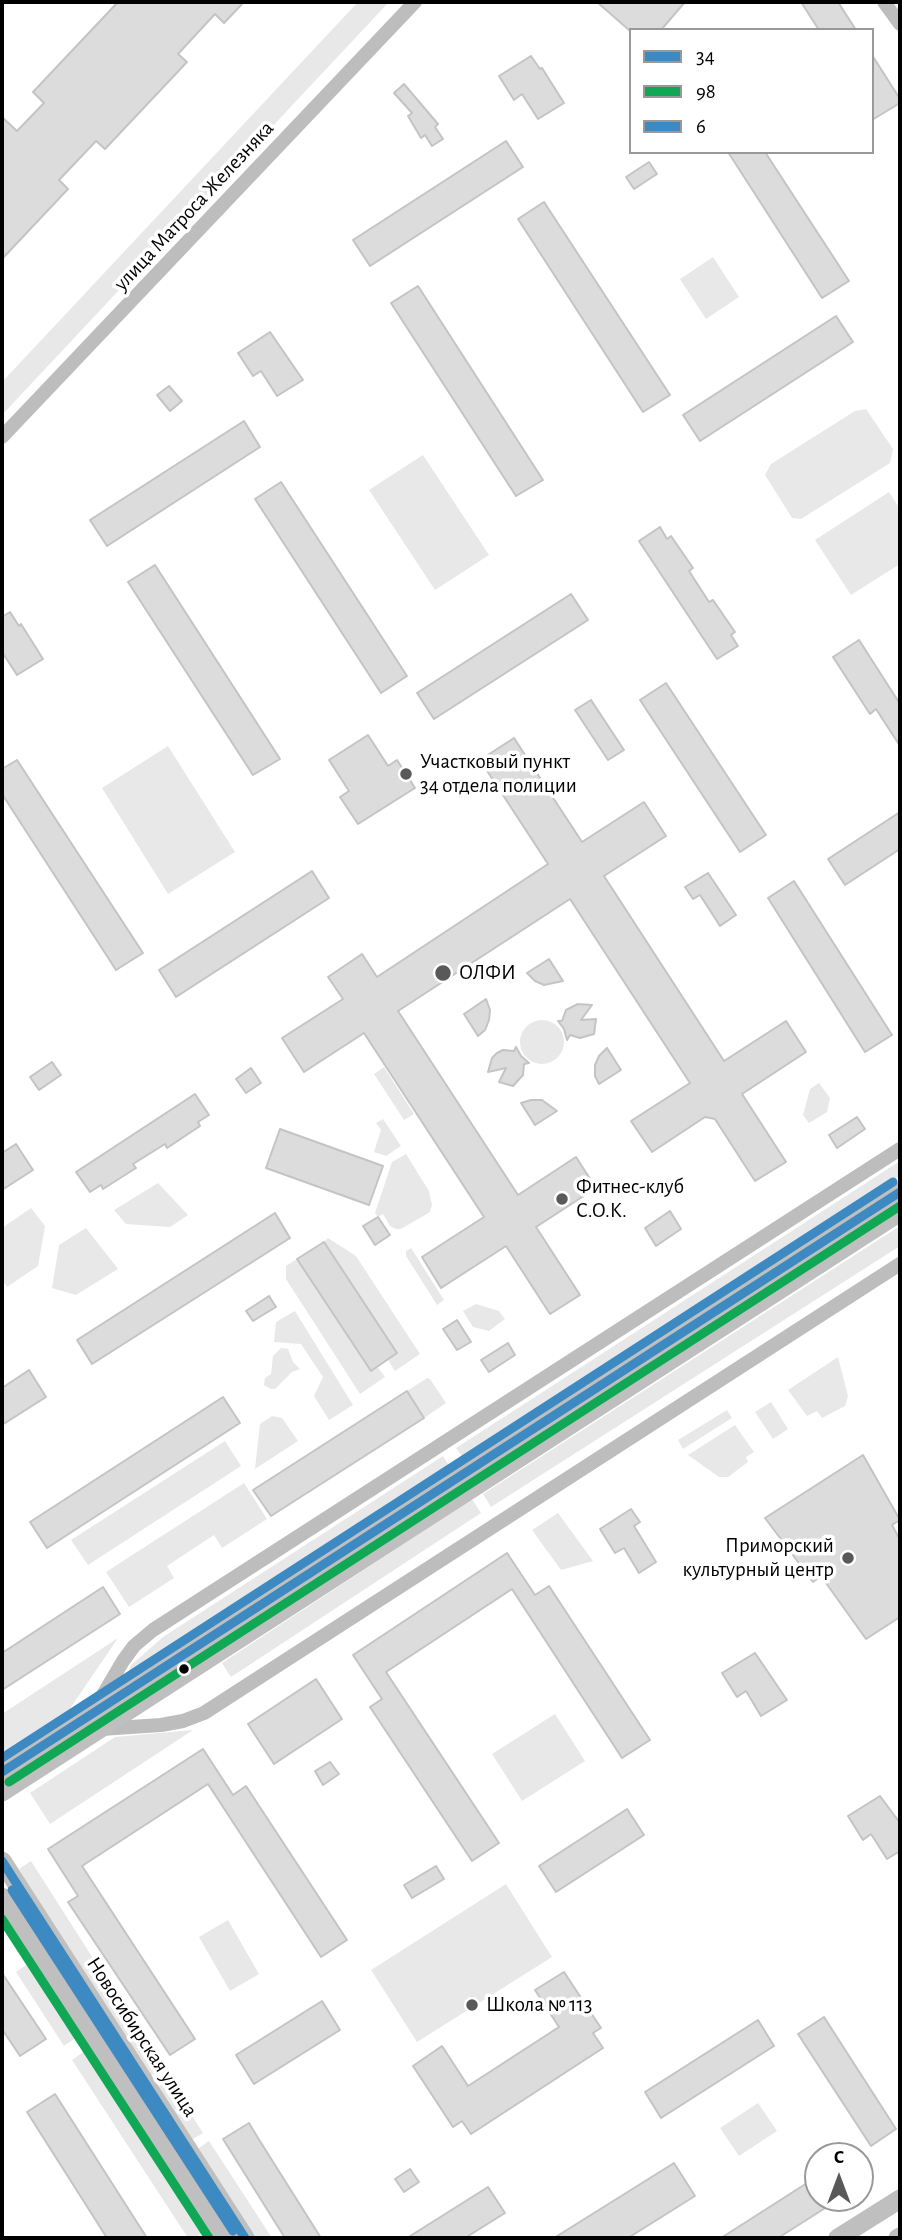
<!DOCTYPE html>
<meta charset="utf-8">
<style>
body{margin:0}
#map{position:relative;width:902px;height:2240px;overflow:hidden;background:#fff;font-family:"Alegreya Sans",sans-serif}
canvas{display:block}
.frame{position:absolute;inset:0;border:4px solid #000;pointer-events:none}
.legend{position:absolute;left:629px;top:28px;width:245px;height:126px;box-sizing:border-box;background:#fff;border:2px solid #999;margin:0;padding:9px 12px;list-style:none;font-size:21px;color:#000}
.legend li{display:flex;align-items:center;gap:14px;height:35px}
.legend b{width:35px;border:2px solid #999}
.north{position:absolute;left:804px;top:2142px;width:70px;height:70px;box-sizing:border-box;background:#fff;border:2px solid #999;border-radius:50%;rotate:0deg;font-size:19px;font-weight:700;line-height:28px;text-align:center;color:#000}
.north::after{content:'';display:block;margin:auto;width:24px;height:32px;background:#595959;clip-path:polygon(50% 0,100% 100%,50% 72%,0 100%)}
</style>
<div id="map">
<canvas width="902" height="2240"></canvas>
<div class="frame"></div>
<ul class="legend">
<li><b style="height:9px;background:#3d8ac2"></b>34</li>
<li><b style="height:9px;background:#10a855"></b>98</li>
<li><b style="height:9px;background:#3d8ac2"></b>6</li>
</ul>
<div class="north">С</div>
</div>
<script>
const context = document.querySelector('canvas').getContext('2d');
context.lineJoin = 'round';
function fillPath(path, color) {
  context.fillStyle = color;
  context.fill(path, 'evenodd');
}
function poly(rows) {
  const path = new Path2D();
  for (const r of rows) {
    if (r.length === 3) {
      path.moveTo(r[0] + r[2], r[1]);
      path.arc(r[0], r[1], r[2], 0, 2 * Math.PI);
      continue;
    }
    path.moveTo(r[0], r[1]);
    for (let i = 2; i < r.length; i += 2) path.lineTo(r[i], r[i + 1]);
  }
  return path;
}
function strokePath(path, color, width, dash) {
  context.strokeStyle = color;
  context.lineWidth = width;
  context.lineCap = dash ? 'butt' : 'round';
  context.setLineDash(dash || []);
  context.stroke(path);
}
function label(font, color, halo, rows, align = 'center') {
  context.font = font + ' "Alegreya Sans",sans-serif';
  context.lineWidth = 7;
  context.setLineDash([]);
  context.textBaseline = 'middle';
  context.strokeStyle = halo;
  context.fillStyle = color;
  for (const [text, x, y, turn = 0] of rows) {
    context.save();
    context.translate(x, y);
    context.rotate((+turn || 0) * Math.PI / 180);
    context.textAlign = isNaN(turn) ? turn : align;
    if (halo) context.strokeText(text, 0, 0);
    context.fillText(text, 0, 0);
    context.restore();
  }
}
fillPath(poly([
 [358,2,389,2,2,415,2,382],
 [713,257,739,297,706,319,680,279],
 [866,409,893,449,890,463,801,519,792,518,765,475,771,464,855,411],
 [423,455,489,555,435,590,369,490],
 [889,492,900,509,900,564,851,595,815,540],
 [168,746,235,852,168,894,102,788],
 [542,1042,22],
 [384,1067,414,1114,404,1120,374,1074],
 [819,1083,830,1098,827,1112,809,1123,803,1115,810,1089],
 [383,1119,401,1146,386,1156,374,1152,381,1130,376,1123],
 [406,1154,429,1191,432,1205,430,1212,401,1229,396,1229,390,1226,383,1214,378,1217,375,1213,392,1162],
 [900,1161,900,1176,463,1458,456,1448],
 [158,1183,188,1215,170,1227,126,1224,114,1210],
 [31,1208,45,1226,38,1266,7,1287,2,1279,2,1228],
 [900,1226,900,1246,491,1507,483,1494],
 [86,1228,118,1269,76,1295,52,1288,59,1245],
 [328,1238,356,1256,420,1354,395,1371,388,1360,397,1353,324,1242],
 [411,1248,444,1300,437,1305,406,1256,406,1251],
 [297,1259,385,1377,360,1394,286,1279,286,1266],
 [476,1304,499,1311,505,1319,489,1331,473,1327,463,1311],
 [295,1311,353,1405,329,1420,314,1396,323,1377,301,1344,274,1342,276,1322],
 [281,1348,288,1349,293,1362,300,1369,292,1372,275,1389,271,1389,264,1385,265,1378,271,1374,273,1356],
 [838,1357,848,1396,845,1406,822,1418,817,1411,807,1416,788,1390],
 [427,1378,430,1379,446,1403,424,1418,407,1391],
 [771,1402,788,1429,773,1439,755,1412],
 [727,1410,732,1418,683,1449,678,1440],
 [272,1416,282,1418,298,1441,255,1469,260,1424],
 [735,1425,754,1452,746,1457,748,1462,728,1477,719,1477,688,1455],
 [225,1441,241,1466,88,1565,71,1540],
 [443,1456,450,1467,129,1673,130,1666,163,1637],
 [244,1483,267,1519,222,1548,214,1535,176,1560,167,1566,174,1578,129,1607,106,1572],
 [472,1499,481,1513,231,1677,222,1663],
 [558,1513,593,1561,561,1570,532,1530],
 [118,1638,67,1713,2,1755,2,1714],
 [555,1714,585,1761,522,1801,492,1754],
 [193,1730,50,1824,30,1793,115,1737],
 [31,1861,163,2068,149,2077,39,1906,19,1869],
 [506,1884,552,1957,417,2042,371,1970],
 [228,1920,259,1974,230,1991,199,1937],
 [29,1963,77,2037,64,2046,16,1972],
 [86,2050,204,2232,195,2238,188,2238,72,2060],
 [169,2079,203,2133,190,2141,156,2088],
 [758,2103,777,2131,739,2156,720,2128],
 [209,2141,272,2238,253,2238,196,2150]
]), '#e8e8e8');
const building = poly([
 [118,2,244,2,224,23,215,14,202,28,178,54,187,62,105,149,96,141,59,180,68,189,2,259,2,117,17,131,44,103,33,92,118,2],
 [597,2,685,2,661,30,629,30,597,2],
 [801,2,838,2,856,30,819,30,801,2],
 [872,55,900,99,900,103,872,120,872,55],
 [531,56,540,69,542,68,564,103,538,119,522,94,514,100,499,76,531,56],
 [404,84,438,124,435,127,443,139,432,146,425,135,421,138,408,116,412,113,394,93,404,84],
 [506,141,523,167,370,266,353,240,506,141],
 [728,152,765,152,849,281,822,298,728,152],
 [649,162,657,174,634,189,626,177,649,162],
 [544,202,670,395,643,412,518,219,544,202],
 [418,286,543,480,516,496,391,303,418,286],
 [836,316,853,342,700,441,683,415,836,316],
 [270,332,303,380,277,396,261,371,253,376,238,353,270,332],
 [169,386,182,401,170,411,157,395,169,386],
 [244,421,260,447,107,546,90,520,244,421],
 [281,482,407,676,381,693,255,499,281,482],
 [660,527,667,539,671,536,693,568,689,571,709,602,713,600,735,632,731,635,738,646,717,659,639,541,660,527],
 [155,565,280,759,253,775,128,582,155,565],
 [571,594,588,620,434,719,417,693,571,594],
 [10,612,19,626,21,624,43,659,17,675,2,652,2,617,10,612],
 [859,640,900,704,900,746,876,709,870,714,833,657,859,640],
 [666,683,766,835,740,852,640,700,666,683],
 [591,700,624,750,608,760,575,710,591,700],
 [368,735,388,766,397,760,415,788,358,824,340,797,349,791,329,760,368,735],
 [514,738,582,842,644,802,666,836,604,876,724,1061,786,1021,806,1052,742,1094,786,1162,755,1181,715,1119,705,1117,652,1152,631,1121,690,1083,570,899,398,1011,518,1195,576,1157,596,1188,536,1227,580,1295,550,1314,506,1246,441,1288,422,1257,484,1217,364,1033,304,1072,282,1038,343,999,328,977,362,954,377,977,548,864,480,760,514,738],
 [17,760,143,953,116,970,2,794,2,769,17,760],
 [900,812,900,849,845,885,828,859,900,812],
 [312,871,329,898,176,997,159,970,312,871],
 [708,873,736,915,720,926,700,895,693,899,685,887,708,873],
 [794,881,892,1035,865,1052,768,898,794,881],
 [549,959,563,981,544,985,535,981,527,973,549,959],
 [486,999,490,1010,489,1020,485,1030,478,1036,464,1014,486,999],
 [578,1004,592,1005,581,1020,596,1019,594,1034,580,1038,570,1035,567,1040,564,1029,558,1021,562,1021,566,1010,578,1004],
 [516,1047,521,1056,529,1063,524,1064,523,1075,513,1086,499,1082,506,1068,488,1072,492,1058,497,1053,503,1050,514,1051,516,1047],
 [607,1048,621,1070,599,1084,595,1076,595,1065,599,1056,607,1048],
 [52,1062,61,1075,39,1090,30,1077,52,1062],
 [251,1068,261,1083,246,1093,236,1079,251,1068],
 [195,1094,209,1115,198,1122,200,1126,167,1148,165,1144,133,1164,136,1168,103,1189,101,1185,90,1192,76,1172,195,1094],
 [531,1100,542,1100,557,1111,535,1125,521,1103,531,1100],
 [857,1117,865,1129,837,1148,829,1135,857,1117],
 [280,1129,383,1166,369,1205,266,1168,280,1129],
 [16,1144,33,1170,2,1190,2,1153,16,1144],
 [670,1211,681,1229,656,1246,645,1228,670,1211],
 [275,1213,290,1238,92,1364,77,1340,275,1213],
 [378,1217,390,1235,375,1245,363,1226,378,1217],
 [324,1242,397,1353,371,1371,297,1259,324,1242],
 [269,1296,276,1307,253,1321,246,1311,269,1296],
 [457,1320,471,1342,457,1350,443,1329,457,1320],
 [508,1343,515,1355,489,1372,481,1360,508,1343],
 [29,1370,46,1397,2,1425,2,1388,29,1370],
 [407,1391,424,1418,271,1516,253,1490,407,1391],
 [223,1397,240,1423,47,1548,30,1522,223,1397],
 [863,1455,900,1520,892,1525,900,1540,900,1617,866,1639,821,1576,813,1582,765,1518,863,1455],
 [631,1509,640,1522,634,1526,656,1562,639,1573,624,1548,615,1553,600,1529,631,1509],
 [507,1553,535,1595,549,1586,650,1740,622,1758,512,1589,386,1672,499,1843,472,1861,370,1707,382,1699,353,1655,507,1553],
 [103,1587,120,1614,2,1690,2,1653,103,1587],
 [755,1653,787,1700,761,1716,746,1691,737,1697,722,1673,755,1653],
 [316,1679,342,1719,274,1764,248,1724,316,1679],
 [203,1749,233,1795,246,1786,347,1940,321,1957,208,1784,82,1866,195,2039,170,2055,68,1902,78,1896,48,1849,203,1749],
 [330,1762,339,1774,323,1785,315,1771,330,1762],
 [880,1796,900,1823,900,1851,887,1859,871,1834,863,1840,848,1816,880,1796],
 [627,1809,644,1835,556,1892,539,1866,627,1809],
 [436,1866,444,1879,412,1898,404,1885,436,1866],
 [564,1972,601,2028,593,2033,603,2048,471,2134,462,2121,453,2127,413,2066,442,2046,468,2086,559,2027,535,1990,564,1972],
 [2,1973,46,2039,20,2056,2,2029,2,1973],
 [322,2001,340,2030,254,2084,236,2055,322,2001],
 [824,2017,896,2129,871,2146,798,2034,824,2017],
 [758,2020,774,2046,661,2118,645,2092,758,2020],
 [55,2094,147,2238,107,2238,27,2112,55,2094],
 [249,2123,258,2138,321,2238,285,2238,223,2139,249,2123],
 [674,2163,695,2196,628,2238,554,2238,674,2163],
 [410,2169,419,2182,404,2192,395,2179,410,2169],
 [818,2176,818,2198,841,2198,778,2238,721,2238,818,2176],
 [488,2187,505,2213,465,2238,407,2238,488,2187]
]);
fillPath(building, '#dcdcdc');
strokePath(building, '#c4c4c4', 2);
strokePath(poly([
 [884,2,900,24],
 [2,437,415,2],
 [94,1710,123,1661,134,1646,153,1630,900,1149],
 [101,1729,161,1725,183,1721,204,1713,900,1264]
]), '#bdbdbd', 14);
strokePath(poly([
 [2,1772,900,1192],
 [2,1792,900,1212],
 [2,1861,245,2238],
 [2,1897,223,2238],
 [838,2238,900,2199],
 [898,2238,900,2237]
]), '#bfbfbf', 19);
strokePath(poly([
 [2,1772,900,1192],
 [2,1861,245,2238]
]), '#3d8ac2', 9);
strokePath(poly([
 [9,1782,900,1206],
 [2,1919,209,2238]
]), '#10a855', 9);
strokePath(poly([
 [2,1758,893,1182],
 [12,1890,233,2231]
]), '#3d8ac2', 9);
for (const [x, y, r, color] of [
 [406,774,7,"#595959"],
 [443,973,9,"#595959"],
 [562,1199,7,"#595959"],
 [848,1558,7,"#595959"],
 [184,1669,6,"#000"],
 [472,2005,7,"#595959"]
]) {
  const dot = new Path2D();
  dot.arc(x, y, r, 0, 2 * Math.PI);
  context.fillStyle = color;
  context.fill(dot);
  strokePath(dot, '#fff', 2.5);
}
label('21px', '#000', '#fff', [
 ["улица Матроса Железняка",194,206,-47],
 ["Новосибирская улица",142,2037,57]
]);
label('21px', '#000', '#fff', [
 ["Участковый пункт",420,762],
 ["34 отдела полиции",420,786],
 ["ОЛФИ",459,973],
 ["Фитнес-клуб",576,1187],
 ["С.О.К.",576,1211],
 ["Приморский",834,1546,"right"],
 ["культурный центр",834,1570,"right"],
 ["Школа № 113",486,2005]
], 'left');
</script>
